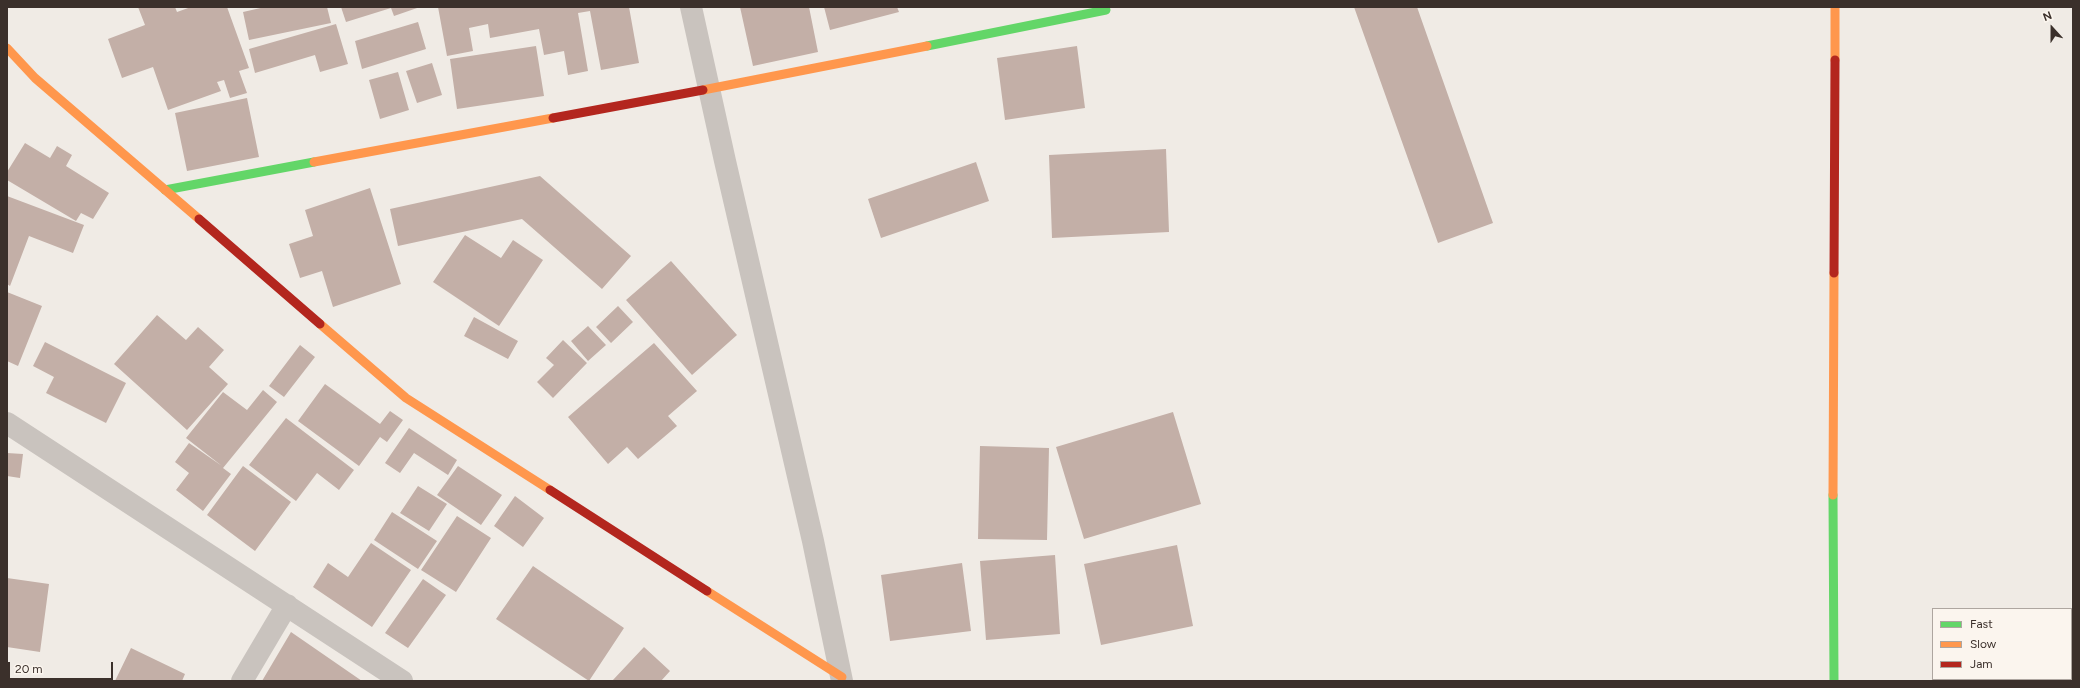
<!DOCTYPE html>
<style>
body{margin:0}
#map{position:relative;width:2080px;height:688px;overflow:hidden;background:#f0ebe5;font-family:Figtree,sans-serif}
canvas{display:block}
.frame{position:absolute;inset:0;border:8px solid #3b302b;pointer-events:none}
.legend{position:absolute;left:1932px;top:608px;width:140px;height:72px;box-sizing:border-box;background:#fbf5ee;border:1px solid #aea6a0;margin:0;padding:5px 7px;list-style:none;font-size:12px;color:#3b302b}
.legend li{display:flex;align-items:center;gap:8px;height:20px}
.legend b{width:20px;border:1px solid #aea6a0}
.north{position:absolute;left:2032px;top:8px;width:40px;height:40px;-webkit-text-stroke:3px #fbf5ee;paint-order:stroke;rotate:339deg;font-size:11px;font-weight:700;line-height:16px;text-align:center;color:#3b302b}
.north::after{content:'';display:block;margin:auto;width:14px;height:18px;background:#3b302b;clip-path:polygon(50% 0,100% 100%,50% 72%,0 100%)}
.scale{position:absolute;left:8px;top:662px;width:105px;height:18px;box-sizing:border-box;border:2px solid #3b302b;border-top:0;padding-left:5px;font-size:12px;line-height:14px;white-space:nowrap;color:#3b302b;-webkit-text-stroke:3px #fbf5ee;paint-order:stroke}
</style>
<div id="map">
<canvas width="2080" height="688"></canvas>
<div class="frame"></div>
<ul class="legend">
<li><b style="height:5px;background:#63d668"></b>Fast</li>
<li><b style="height:5px;background:#ff974d"></b>Slow</li>
<li><b style="height:5px;background:#b3261e"></b>Jam</li>
</ul>
<div class="north">N</div>
<div class="scale">20 m</div>
</div>
<script>
const context = document.querySelector('canvas').getContext('2d');
context.lineJoin = 'round';
function fillPath(path, color) {
  context.fillStyle = color;
  context.fill(path, 'evenodd');
}
function poly(rows) {
  const path = new Path2D();
  for (const r of rows) {
    path.moveTo(r[0], r[1]);
    for (let i = 2; i < r.length; i += 2) path.lineTo(r[i], r[i + 1]);
  }
  return path;
}
function strokePath(path, color, width, dash) {
  context.strokeStyle = color;
  context.lineWidth = width;
  context.lineCap = dash ? 'butt' : 'round';
  context.setLineDash(dash || []);
  context.stroke(path);
}
fillPath(poly([
 [138,7,175,7,177,12,191,7,227,7,249,68,239,71,247,93,230,98,224,80,217,82,221,91,168,110,153,67,122,78,108,39,145,25],
 [265,7,327,7,331,23,249,40,243,12],
 [341,7,420,7,394,16,391,8,346,22],
 [438,7,629,7,639,63,601,70,590,11,578,13,588,71,568,75,564,51,544,55,539,29,490,38,488,24,469,28,473,51,447,56],
 [740,7,809,7,818,52,753,66],
 [824,7,897,7,899,12,830,30],
 [1354,7,1417,7,1493,223,1438,243],
 [418,22,426,49,362,69,355,41],
 [336,24,348,64,320,72,315,55,255,73,249,49],
 [536,46,544,96,457,109,450,59],
 [1077,46,1085,108,1005,120,997,58],
 [432,63,442,95,417,103,406,71],
 [398,72,409,110,380,119,369,80],
 [247,98,259,157,187,171,175,113],
 [25,143,50,158,57,146,72,155,66,166,109,193,93,219,81,213,76,221,7,180,7,172],
 [1166,149,1169,232,1052,238,1049,155],
 [976,162,989,201,881,238,868,199],
 [540,176,631,256,602,289,522,219,398,246,390,209],
 [370,188,401,284,333,307,322,271,300,278,289,244,313,236,305,210],
 [7,196,84,225,73,253,29,236,10,286,7,284],
 [465,235,501,258,513,240,543,260,499,326,433,282],
 [671,261,737,335,692,375,626,300],
 [7,292,42,306,18,366,7,361],
 [618,306,633,322,611,343,596,327],
 [157,315,186,340,198,327,224,350,209,367,228,384,187,430,114,364],
 [474,317,518,341,508,359,464,336],
 [588,326,606,345,588,361,571,341],
 [563,340,587,363,553,398,537,382,554,365,546,358],
 [45,342,126,383,106,423,46,393,54,377,33,366],
 [654,343,697,391,668,416,677,426,638,459,627,447,608,464,568,417],
 [300,345,315,357,284,397,269,386],
 [325,384,380,424,390,411,403,420,387,442,380,437,359,466,298,421],
 [263,390,277,402,223,468,231,474,203,511,176,490,189,473,175,462,189,443,222,466,186,438,223,392,247,410],
 [1173,412,1201,504,1084,539,1056,447],
 [286,418,354,470,339,490,317,473,296,501,249,465],
 [409,428,457,460,448,475,414,453,400,473,385,463],
 [980,446,1049,448,1047,540,978,539],
 [7,453,23,454,20,478,7,476],
 [243,466,291,502,255,551,207,515],
 [458,466,502,495,481,525,437,495],
 [418,486,447,504,429,531,400,513],
 [515,496,544,518,523,547,494,526],
 [392,512,437,541,418,569,374,540],
 [457,516,491,538,456,592,421,570],
 [371,543,411,570,372,627,313,587,328,563,348,577],
 [1177,545,1193,626,1101,645,1084,564],
 [1055,555,1060,634,986,640,980,561],
 [962,563,971,631,890,641,881,575],
 [533,566,624,628,589,681,496,619],
 [7,578,49,584,40,652,7,647],
 [423,579,446,595,408,648,385,633],
 [291,632,362,681,262,681],
 [644,647,670,671,661,681,612,681],
 [131,648,185,674,182,681,115,681]
]), '#c3afa7');
strokePath(poly([
 [691,7,725,161,813,541,842,681],
 [7,423,402,681],
 [242,681,287,605]
]), '#c9c3be', 22);
strokePath(poly([
 [927,46,1106,10],
 [165,190,314,162],
 [1833,495,1834,681]
]), '#63d668', 9);
strokePath(poly([
 [7,48,35,78,199,219],
 [1835,60,1835,7],
 [703,90,927,46],
 [314,162,553,118],
 [320,324,406,398,550,490],
 [1833,495,1834,273],
 [707,591,842,677]
]), '#ff974d', 9);
strokePath(poly([
 [553,118,703,90],
 [199,219,320,324],
 [1834,273,1835,60],
 [550,490,707,591]
]), '#b3261e', 9);
</script>
